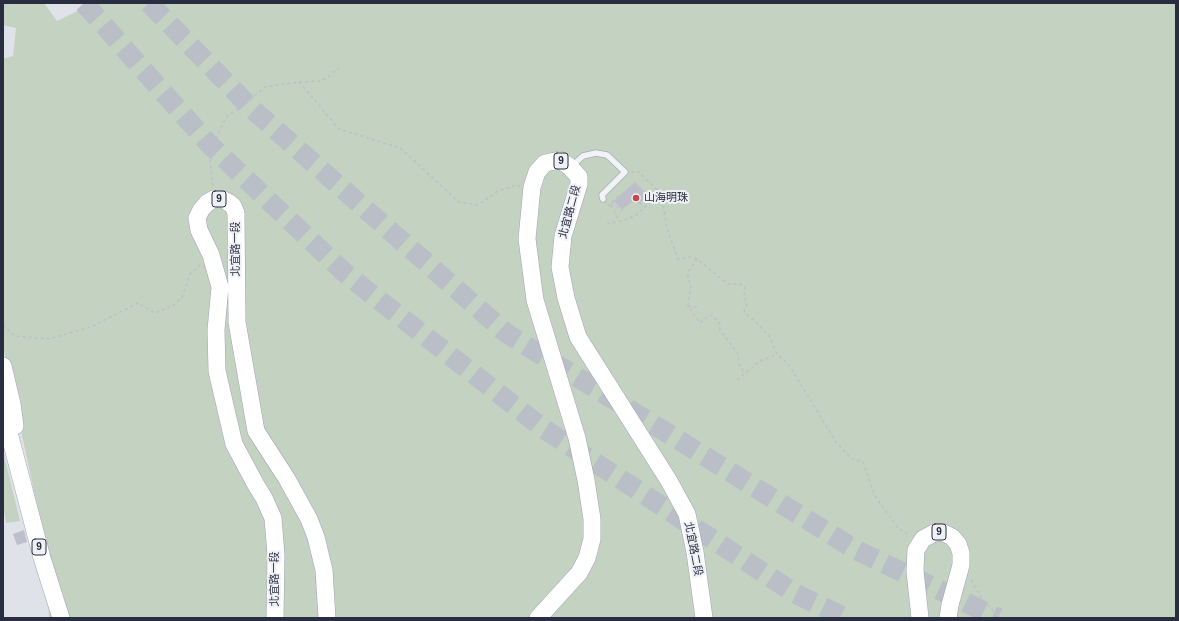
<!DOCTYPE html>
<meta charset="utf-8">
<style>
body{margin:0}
#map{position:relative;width:1179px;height:621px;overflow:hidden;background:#dfe2e8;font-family:Arial,sans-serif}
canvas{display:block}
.frame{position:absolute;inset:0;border:4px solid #282d3f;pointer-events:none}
</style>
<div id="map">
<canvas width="1179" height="621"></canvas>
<div class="frame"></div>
</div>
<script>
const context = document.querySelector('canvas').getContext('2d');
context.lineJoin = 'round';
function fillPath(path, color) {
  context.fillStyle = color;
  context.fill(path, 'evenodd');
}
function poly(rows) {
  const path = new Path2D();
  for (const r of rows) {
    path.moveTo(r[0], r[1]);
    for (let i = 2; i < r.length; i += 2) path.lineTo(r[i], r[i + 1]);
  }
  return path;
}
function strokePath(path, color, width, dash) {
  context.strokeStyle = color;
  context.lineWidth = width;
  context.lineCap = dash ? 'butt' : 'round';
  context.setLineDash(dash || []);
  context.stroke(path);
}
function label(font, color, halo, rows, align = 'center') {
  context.font = font + ' Arial,"Noto Sans TC",sans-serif';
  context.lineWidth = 4;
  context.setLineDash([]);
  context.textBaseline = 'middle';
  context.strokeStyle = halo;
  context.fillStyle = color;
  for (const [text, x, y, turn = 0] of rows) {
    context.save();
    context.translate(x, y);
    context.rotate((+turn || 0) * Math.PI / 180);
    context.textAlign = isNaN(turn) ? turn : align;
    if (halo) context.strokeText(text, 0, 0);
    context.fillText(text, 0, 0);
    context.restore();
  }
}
fillPath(poly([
 [3,3,44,3,57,21,94,3,1176,3,1176,618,49,618,47,551,3,347,3,59,13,56,16,28,3,25],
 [3,451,20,521,6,523,3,504]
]), '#c3d2c1');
fillPath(poly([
 [635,182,648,196,638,204,634,200,622,210,614,201],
 [24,530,27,542,17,545,13,534]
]), '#bdc0cb');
strokePath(poly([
 [84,3,209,144,347,275,544,429,796,594,846,618],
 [149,3,251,108,506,333,856,550,998,618]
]), '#babec6', 20, [20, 10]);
const lane = poly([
 [572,166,583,156,596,153,607,155,625,172,602,195,603,199]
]);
const primary = poly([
 [3,366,12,404,15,426],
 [3,410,42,558,61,618],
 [275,618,276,555,273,518,264,498,256,485,234,444,217,371,216,330,220,287,211,255,199,230,197,218,201,210,207,203,214,199,222,199,228,202,233,206,236,213,237,322,256,431,287,479,309,519,316,537,324,570,327,618],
 [538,618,579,573,587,558,592,539,592,519,586,480,577,438,535,300,527,239,532,187,537,172,545,163,560,160,570,167,579,177,579,184,563,236,560,267,566,298,578,337,669,481,687,514,695,552,704,618],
 [920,618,915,571,916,550,923,539,934,533,942,532,952,537,958,544,961,553,961,565,950,605,948,618]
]);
strokePath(lane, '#a8acb5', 7);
strokePath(primary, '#9fa4b4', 18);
strokePath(poly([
 [299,82,339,129,400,148,459,202,478,205,498,191,516,185,520,186],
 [631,172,639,172,656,189,656,197,662,198,667,229,678,259,690,257,697,259,728,284,740,284,745,287,744,297,747,304,744,310,747,315,754,320,769,336,777,354,789,365,836,442,851,458,863,462,875,496,898,528,910,536],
 [213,186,210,162,218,133,227,116,243,106,265,87,299,82,320,81,327,78,339,68],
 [656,189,662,191,662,197],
 [612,202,621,211,621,210],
 [640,203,644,208],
 [608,205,611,205,612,202,621,194],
 [611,205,619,221],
 [607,224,625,220,636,215,656,197],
 [697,259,688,272,688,279,691,284,688,306,700,323,707,317,712,315,720,324,720,330,738,354,739,364,744,373],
 [688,306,697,307],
 [3,325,15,336,49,339,91,327,138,303,155,313,173,306,182,297,190,274,200,265],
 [737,380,760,361,777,354],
 [971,580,983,600,1000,618]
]), '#bdc0c7', 1.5, [3, 3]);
strokePath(lane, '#f2f3f7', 5.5);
strokePath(primary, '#fff', 17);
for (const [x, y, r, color] of [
 [636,198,4,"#cc4547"]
]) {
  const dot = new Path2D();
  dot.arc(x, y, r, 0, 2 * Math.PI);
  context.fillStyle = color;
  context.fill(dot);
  strokePath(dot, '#eff1f6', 1.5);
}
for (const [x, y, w] of [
 [561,161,14],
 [219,199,14],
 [939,532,14],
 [39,547,14]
]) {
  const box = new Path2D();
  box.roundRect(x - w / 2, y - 8, w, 16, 3);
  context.fillStyle = '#eff1f6';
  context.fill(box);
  strokePath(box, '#282d3f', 1);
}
label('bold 10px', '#282d3f', null, [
 ["9",561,161],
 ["9",219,199],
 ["9",939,532],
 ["9",39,547]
]);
label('11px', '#282d3f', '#eff1f6', [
 ["山海明珠",644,198]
], 'left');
label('11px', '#282d3f', '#eff1f6', [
 ["北宜路二段",570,212,-75],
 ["北宜路一段",236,249,-90],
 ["北宜路二段",693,549,79],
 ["北宜路一段",275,579,-90]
]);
</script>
